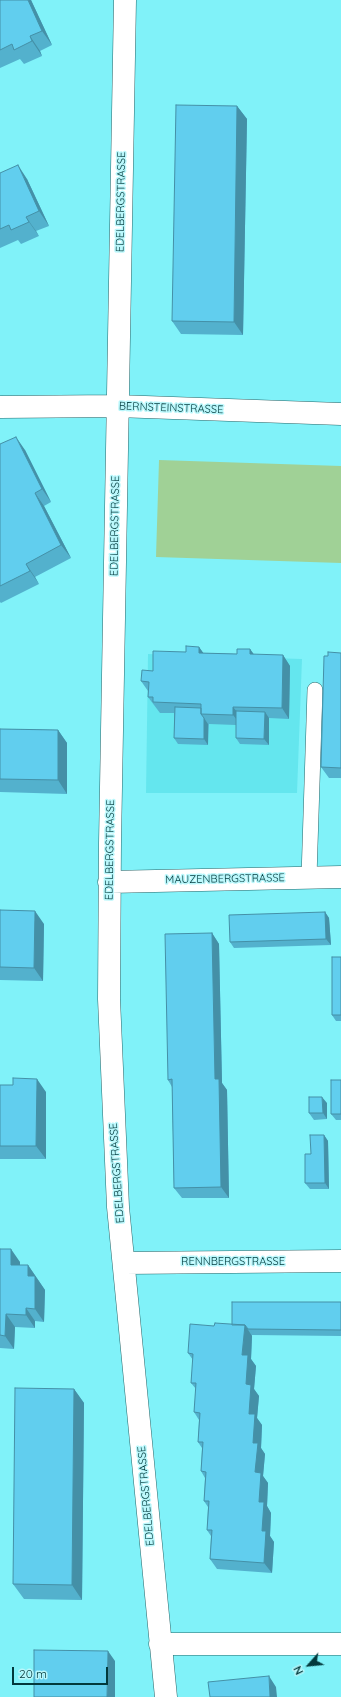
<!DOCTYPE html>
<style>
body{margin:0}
#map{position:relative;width:341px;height:1697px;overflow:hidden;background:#80f2f9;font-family:Quicksand,sans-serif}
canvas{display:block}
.north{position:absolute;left:289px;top:1645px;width:40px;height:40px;-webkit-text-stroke:3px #b9f7fb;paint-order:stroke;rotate:243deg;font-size:11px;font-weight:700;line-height:16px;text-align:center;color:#02393c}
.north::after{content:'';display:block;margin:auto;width:14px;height:18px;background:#02393c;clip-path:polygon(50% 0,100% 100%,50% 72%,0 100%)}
.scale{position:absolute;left:12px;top:1667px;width:96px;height:18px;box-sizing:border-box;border:2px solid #02393c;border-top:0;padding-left:5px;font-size:12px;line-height:14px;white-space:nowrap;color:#02393c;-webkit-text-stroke:3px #b9f7fb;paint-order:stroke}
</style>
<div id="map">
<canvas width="341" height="1697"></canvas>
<div class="north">N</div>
<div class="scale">20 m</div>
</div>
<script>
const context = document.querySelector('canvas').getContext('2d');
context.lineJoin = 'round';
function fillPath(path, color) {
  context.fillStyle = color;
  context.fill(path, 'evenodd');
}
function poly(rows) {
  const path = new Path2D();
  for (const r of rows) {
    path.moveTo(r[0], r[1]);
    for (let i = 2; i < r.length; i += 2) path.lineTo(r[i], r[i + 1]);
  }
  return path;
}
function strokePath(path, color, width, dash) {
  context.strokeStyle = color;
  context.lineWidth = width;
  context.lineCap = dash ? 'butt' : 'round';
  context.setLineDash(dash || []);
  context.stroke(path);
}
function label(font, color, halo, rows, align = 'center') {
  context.font = font + ' Quicksand,sans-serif';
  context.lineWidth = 3;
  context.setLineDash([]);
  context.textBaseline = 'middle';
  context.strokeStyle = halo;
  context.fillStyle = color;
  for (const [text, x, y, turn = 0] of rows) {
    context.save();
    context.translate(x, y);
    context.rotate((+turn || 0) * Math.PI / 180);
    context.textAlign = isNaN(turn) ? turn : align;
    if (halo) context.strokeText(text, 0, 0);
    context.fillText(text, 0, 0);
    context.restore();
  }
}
fillPath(poly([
 [148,654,302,659,297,793,146,793]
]), '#64e6ee');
fillPath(poly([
 [159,460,341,466,341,563,156,557]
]), '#a0d196');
const lane = poly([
 [309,877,315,690]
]);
const street = poly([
 [125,0,110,843,109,999,118,1207,166,1697],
 [0,407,117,406,341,414],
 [109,882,341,877],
 [125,1263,341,1261],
 [160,1644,341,1644]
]);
strokePath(lane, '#296669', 16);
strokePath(street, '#296669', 23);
strokePath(lane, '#fff', 15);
strokePath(street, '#fff', 22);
fillPath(poly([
 [0,0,31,0,52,45,40,51,42,56,24,64,20,59,0,68],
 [237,106,247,119,243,335,181,334,172,321],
 [0,173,27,179,49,226,36,231,39,236,21,244,18,240,0,248],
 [0,444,25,450,51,502,44,506,71,558,35,577,39,584,1,603,0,602],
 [199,647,203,653,237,654,250,649,254,655,283,655,290,666,289,719,269,718,269,745,240,744,236,738,236,725,209,724,208,745,178,744,174,738,174,713,160,713,148,697,148,691,141,681,153,671,186,652],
 [341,653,341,778,329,778,321,767,328,656],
 [0,729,58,730,67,743,67,794,0,792],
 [0,910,44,924,43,981,0,980],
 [325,912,329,918,331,945,234,948,230,942],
 [212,933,219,944,222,1083,227,1090,229,1198,182,1198,174,1188,172,1087,168,1080],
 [341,957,341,1021,336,1021,332,1015],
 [341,1080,341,1120,336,1120,331,1114],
 [0,1085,46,1092,46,1159,0,1159],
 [327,1103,327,1119,314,1120,309,1113],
 [324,1135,328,1141,329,1189,310,1189,305,1183],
 [0,1249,20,1262,20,1265,28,1265,45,1290,44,1322,35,1321,35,1328,15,1327,14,1349,0,1348],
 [341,1302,341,1336,252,1335,252,1336,251,1359,256,1366,254,1389,259,1396,257,1418,262,1425,261,1448,265,1454,263,1476,268,1483,267,1506,271,1513,270,1536,274,1542,272,1573,217,1569,210,1559,211,1536,207,1530,208,1507,204,1501,205,1478,201,1471,202,1448,198,1442,199,1420,194,1412,196,1389,191,1383,193,1360,188,1353,214,1326,232,1325],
 [74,1389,84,1403,82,1600,24,1599,13,1584]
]), '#53b1cd');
fillPath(poly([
 [28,0,31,0,52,45,42,31],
 [30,36,40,51,42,56,32,41],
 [237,106,247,119,243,335,234,322],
 [18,165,27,179,49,226,39,211],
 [26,217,36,231,39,236,29,222],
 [16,437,25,450,51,502,42,489],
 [35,493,44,506,71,558,61,545],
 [26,564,35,577,39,584,30,571],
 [199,647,207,658,199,653],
 [250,649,258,660,250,654],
 [283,655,290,666,289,719,282,708],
 [233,707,241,717,241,725,233,715],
 [265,712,269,718,269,745,264,739],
 [204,718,208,724,208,745,204,739],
 [58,730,67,743,67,794,58,780],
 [35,911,44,924,43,981,34,968],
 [325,912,329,918,331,945,326,939],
 [212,933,219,944,222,1083,227,1090,229,1198,221,1187,215,1079],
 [37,1079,46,1092,46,1159,36,1146],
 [322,1097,327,1103,327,1119,323,1113],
 [324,1135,328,1141,329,1189,325,1183],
 [11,1249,20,1262,20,1278,11,1265],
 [28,1265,45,1290,44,1322,35,1309,28,1276],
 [26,1308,35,1321,35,1328,26,1315],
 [6,1314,15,1327,14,1349,5,1336],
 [245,1325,252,1336,251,1359,256,1366,254,1389,259,1396,257,1418,262,1425,261,1448,265,1454,263,1476,268,1483,267,1506,271,1513,270,1536,274,1542,272,1573,264,1563,262,1531,242,1355],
 [74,1389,84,1403,82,1600,72,1585],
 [108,1651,115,1661,115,1697,107,1697],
 [269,1676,276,1687,277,1697,270,1697]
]), '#4490a7');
const building = poly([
 [0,0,28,0,42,31,30,36,32,41,14,50,12,44,0,50,0,0],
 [176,105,237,106,234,322,172,321,176,105],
 [18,165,39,211,26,217,29,222,11,230,9,225,0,229,0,173,18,165],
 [16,437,42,489,35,493,61,545,26,564,30,571,0,586,0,444,16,437],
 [186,646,199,647,199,653,237,654,237,649,250,649,250,654,283,655,282,708,233,707,233,715,201,714,201,704,153,702,153,697,148,697,149,682,141,681,142,670,153,671,153,651,186,652,186,646],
 [328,652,341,653,341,768,321,767,324,656,328,656,328,652],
 [175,707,201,708,201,714,204,718,204,739,174,738,175,707],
 [236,711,265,712,264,739,236,738,236,711],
 [0,729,58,730,58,780,0,779,0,729],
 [0,910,35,911,34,968,0,967,0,910],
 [325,912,326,939,230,942,229,915,325,912],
 [212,933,215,1079,219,1079,221,1187,174,1188,172,1079,168,1080,165,934,212,933],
 [332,957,341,957,341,1015,332,1015,332,957],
 [13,1078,37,1079,36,1146,0,1146,0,1085,13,1085,13,1078],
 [331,1080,341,1080,341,1114,331,1114,331,1080],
 [309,1097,322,1097,323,1113,309,1113,309,1097],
 [310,1135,324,1135,325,1183,305,1183,305,1154,311,1154,310,1135],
 [0,1249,11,1249,11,1265,28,1265,28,1276,35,1276,35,1309,26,1308,26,1315,6,1314,5,1336,0,1335,0,1249],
 [232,1302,341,1302,341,1330,248,1329,245,1325,232,1325,232,1302],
 [215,1323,245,1325,242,1355,248,1355,246,1384,251,1385,249,1414,255,1414,253,1443,258,1443,255,1472,261,1473,259,1502,264,1502,262,1531,266,1531,264,1563,210,1559,212,1530,207,1530,209,1501,204,1501,206,1472,201,1471,203,1442,198,1442,200,1413,194,1412,196,1383,191,1383,193,1354,188,1353,190,1324,214,1326,215,1323],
 [15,1388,74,1389,72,1585,13,1584,15,1388],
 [34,1650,108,1651,107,1697,34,1697,34,1650],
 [269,1676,270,1697,210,1697,208,1682,269,1676]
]);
fillPath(building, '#61ceee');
strokePath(building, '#4490a7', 1);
label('11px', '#02393c', '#b9f7fb', [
 ["EDELBERGSTRASSE",121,202,-89],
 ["BERNSTEINSTRASSE",171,408,2],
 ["EDELBERGSTRASSE",115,526,-89],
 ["EDELBERGSTRASSE",110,850,-89],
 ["MAUZENBERGSTRASSE",225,879,-1],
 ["EDELBERGSTRASSE",117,1173,-94],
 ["RENNBERGSTRASSE",233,1262],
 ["EDELBERGSTRASSE",146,1496,-95]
]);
</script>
